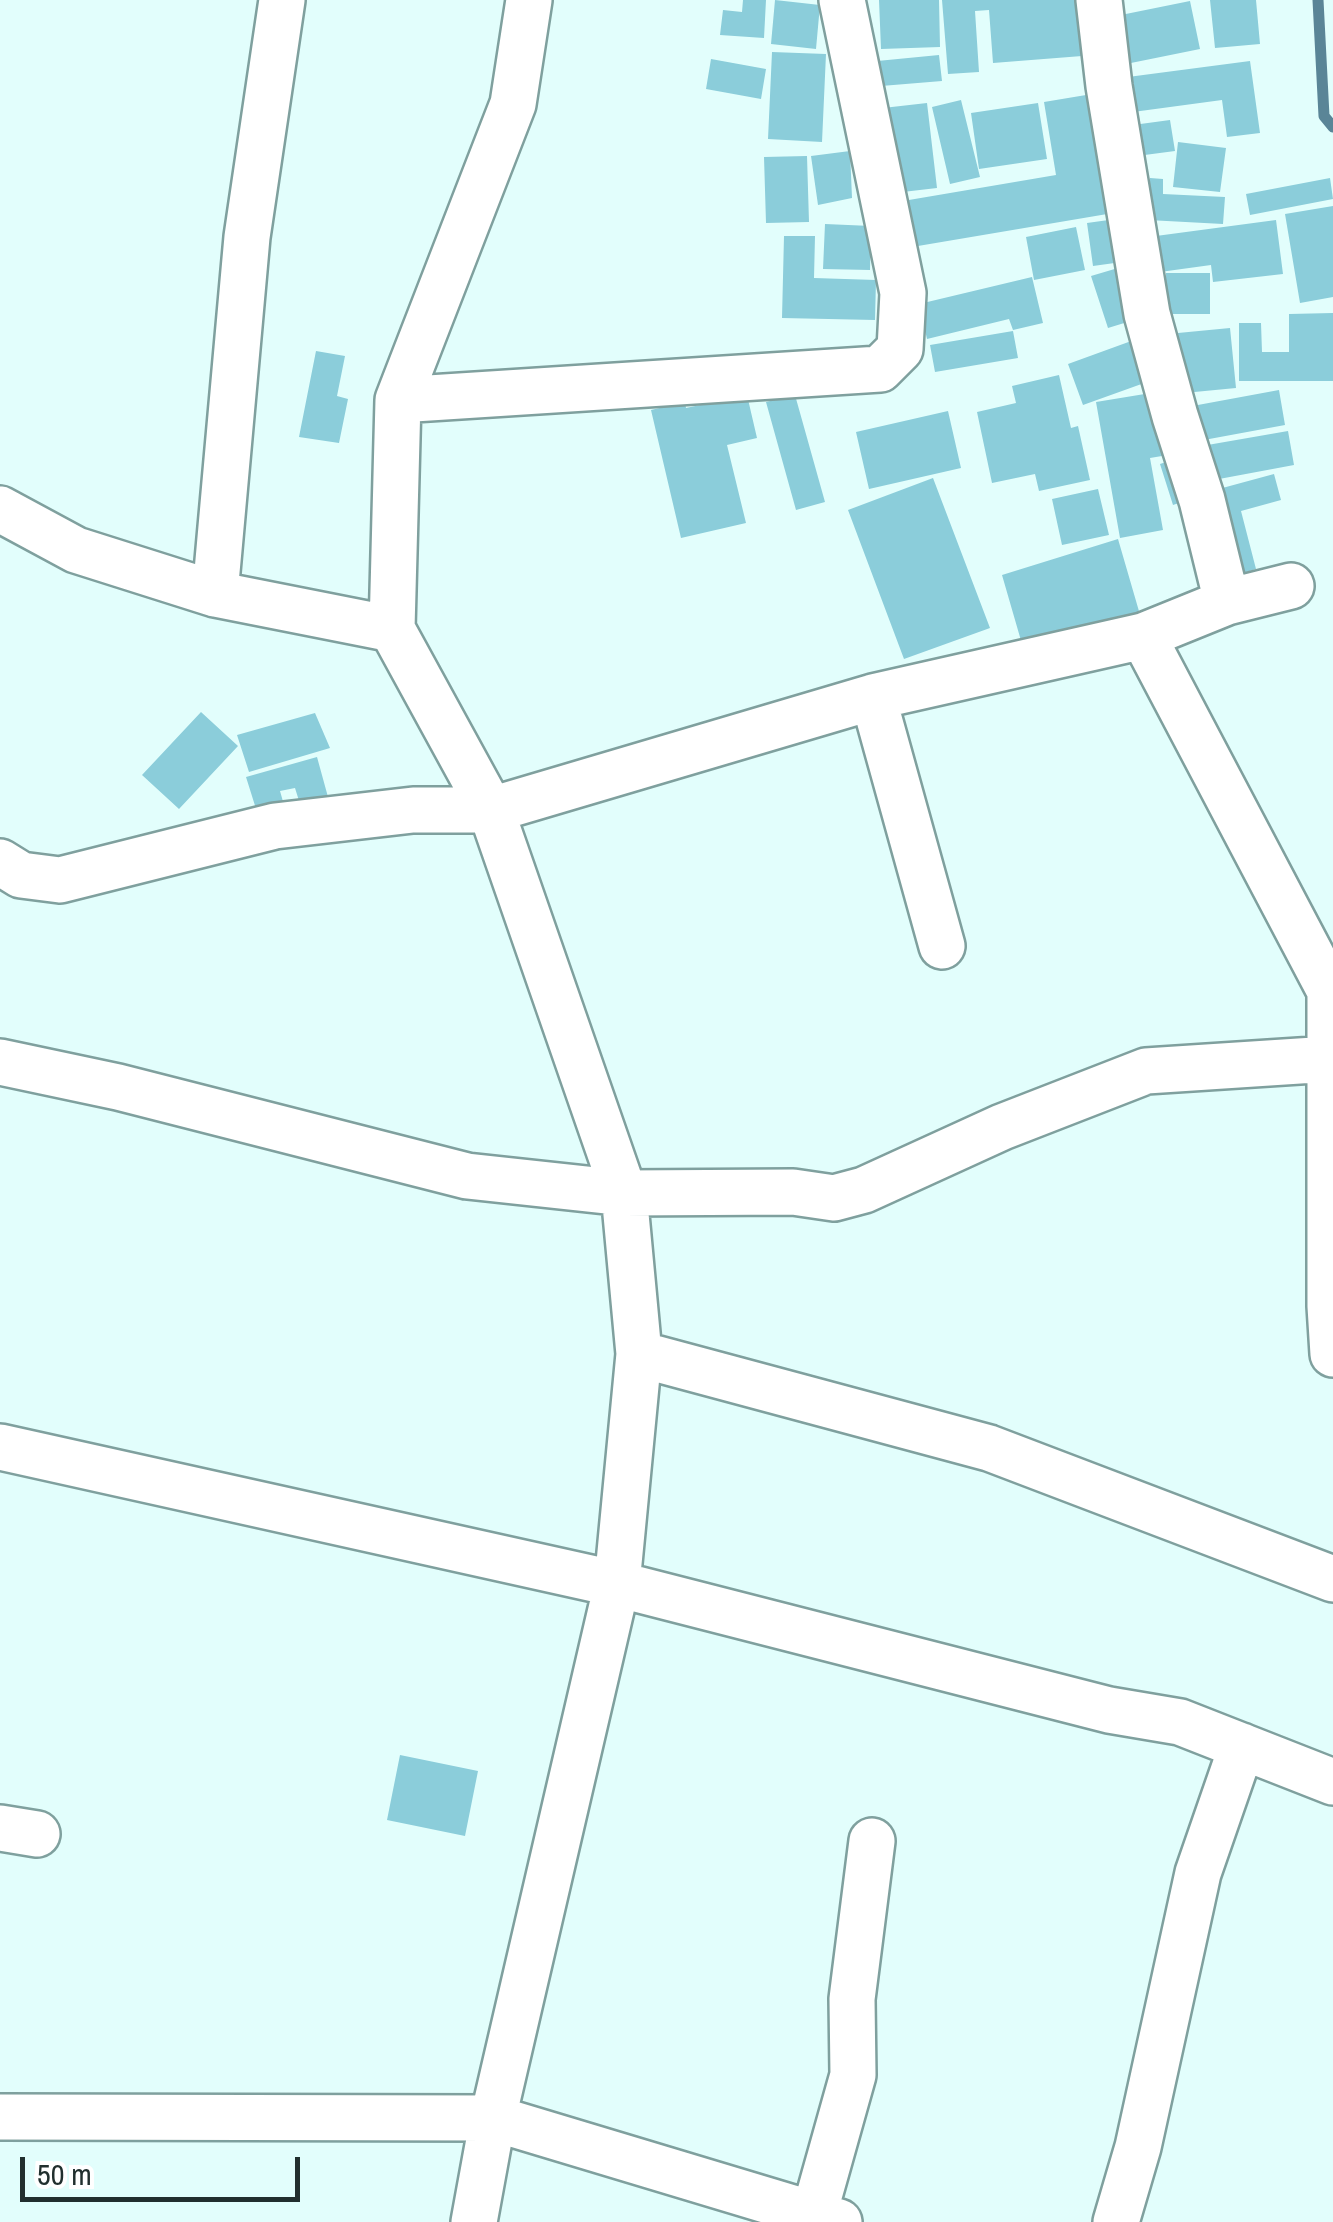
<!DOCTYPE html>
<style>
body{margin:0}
#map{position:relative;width:1333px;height:2222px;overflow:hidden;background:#e2fefc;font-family:"Archivo Narrow",sans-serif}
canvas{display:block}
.scale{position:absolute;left:20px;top:2157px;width:280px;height:45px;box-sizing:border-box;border:5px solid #212f2e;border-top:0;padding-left:12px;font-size:30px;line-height:35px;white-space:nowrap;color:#212f2e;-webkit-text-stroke:8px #fff;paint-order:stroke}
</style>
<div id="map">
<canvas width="1333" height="2222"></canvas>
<div class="scale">50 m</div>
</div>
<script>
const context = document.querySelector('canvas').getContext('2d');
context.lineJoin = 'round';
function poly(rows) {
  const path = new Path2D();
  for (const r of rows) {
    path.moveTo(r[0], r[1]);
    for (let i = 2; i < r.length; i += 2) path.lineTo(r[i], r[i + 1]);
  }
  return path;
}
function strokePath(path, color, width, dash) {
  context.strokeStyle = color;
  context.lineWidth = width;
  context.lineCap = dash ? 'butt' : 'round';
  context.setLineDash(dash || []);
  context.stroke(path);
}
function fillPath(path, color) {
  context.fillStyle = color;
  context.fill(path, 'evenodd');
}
strokePath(poly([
 [1318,0,1324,116,1333,127]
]), '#5a8597', 11);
fillPath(poly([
 [743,0,766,0,764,38,720,35,723,10,742,12],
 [775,0,820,5,816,49,771,44],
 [879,0,939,0,940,47,881,49],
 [942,0,1077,0,1082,56,993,63,989,10,975,11,979,72,948,74],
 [1210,0,1256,0,1260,44,1215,48],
 [1190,1,1200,49,1121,65,1111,17],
 [772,52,826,54,822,142,768,139],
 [939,55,942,81,869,87,867,62],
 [711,59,766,69,761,99,706,89],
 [1250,61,1260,133,1227,137,1222,100,1133,112,1128,77],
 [1104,92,1125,211,912,247,903,201,1056,175,1044,102],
 [961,100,980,177,950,184,932,107],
 [927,103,937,188,894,193,883,108],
 [1038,103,1047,159,979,169,971,113],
 [1170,120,1175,151,1137,156,1133,125],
 [1178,142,1226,148,1220,192,1173,187],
 [850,151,852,198,818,205,811,156],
 [807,156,809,222,766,223,764,157],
 [1150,178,1163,179,1163,194,1225,197,1223,224,1148,220],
 [1330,178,1333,199,1250,215,1246,194],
 [1333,206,1333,297,1300,303,1285,214],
 [1123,218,1129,261,1093,266,1087,223],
 [1276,220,1283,274,1213,282,1211,265,1160,272,1156,236],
 [825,224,871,226,870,270,823,269],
 [1076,227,1085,270,1034,280,1026,237],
 [784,236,815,236,814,278,876,280,875,320,782,318],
 [1118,268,1134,320,1108,328,1091,276],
 [1166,273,1210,273,1210,314,1166,314],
 [1032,277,1043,323,1013,330,1009,319,927,339,919,304],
 [1333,313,1333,381,1239,381,1239,323,1261,323,1262,352,1289,352,1289,314],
 [1230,328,1236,388,1184,393,1178,333],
 [1013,331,1018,358,935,372,930,345],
 [1145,336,1161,377,1083,405,1068,364],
 [316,351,345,356,337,396,348,399,339,443,299,437],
 [1059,375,1071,428,1078,426,1090,480,1039,491,1035,474,992,483,977,412,1016,403,1012,386],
 [1279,390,1285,425,1193,442,1187,407],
 [1163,391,1174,454,1150,458,1163,530,1120,538,1096,402],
 [747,395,757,438,727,445,746,523,681,538,651,410,685,402,686,408],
 [795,395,825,502,796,510,766,402],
 [948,411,961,468,869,489,856,432],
 [1288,431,1294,465,1203,482,1196,447],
 [1184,456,1197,497,1173,505,1160,464],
 [1274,474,1281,500,1241,511,1256,569,1227,578,1204,493],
 [933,478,990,628,904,659,848,510],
 [1098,489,1109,535,1062,545,1052,499],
 [1118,539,1143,625,1024,651,1002,575],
 [201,712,238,746,179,809,142,775],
 [315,713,330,748,249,772,237,735],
 [317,757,328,797,300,804,295,788,280,791,284,805,257,812,246,777],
 [400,1755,478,1771,465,1836,387,1820]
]), '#8bcdda');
const minor = poly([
 [1099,0,1109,86,1147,314,1175,416,1202,500,1227,602],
 [398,400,880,369,900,349,903,293,842,0],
 [0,509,76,550,215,594,392,629,491,810,624,1193,639,1354,617,1584,1109,1710,1180,1722,1333,1782],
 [215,594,247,237,282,0],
 [392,629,398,400,513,104,529,0],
 [1143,636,1330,991,1330,1306,1333,1354],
 [873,697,942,946],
 [0,862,21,875,60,880,275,826,413,810,491,810,873,697,1143,636,1227,602,1291,586],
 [0,1062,118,1087,467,1176,624,1193,793,1192,834,1198,864,1190,1002,1127,1146,1071,1330,1059],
 [639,1354,989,1448,1333,1579],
 [0,1447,617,1584,493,2118,474,2222],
 [0,1828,37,1834],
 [0,2117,493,2118,839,2222],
 [814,2214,853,2075,852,1999,872,1841],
 [1116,2222,1138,2147,1198,1873,1242,1746]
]);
strokePath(minor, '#7fa09e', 50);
strokePath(minor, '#fff', 45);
</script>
